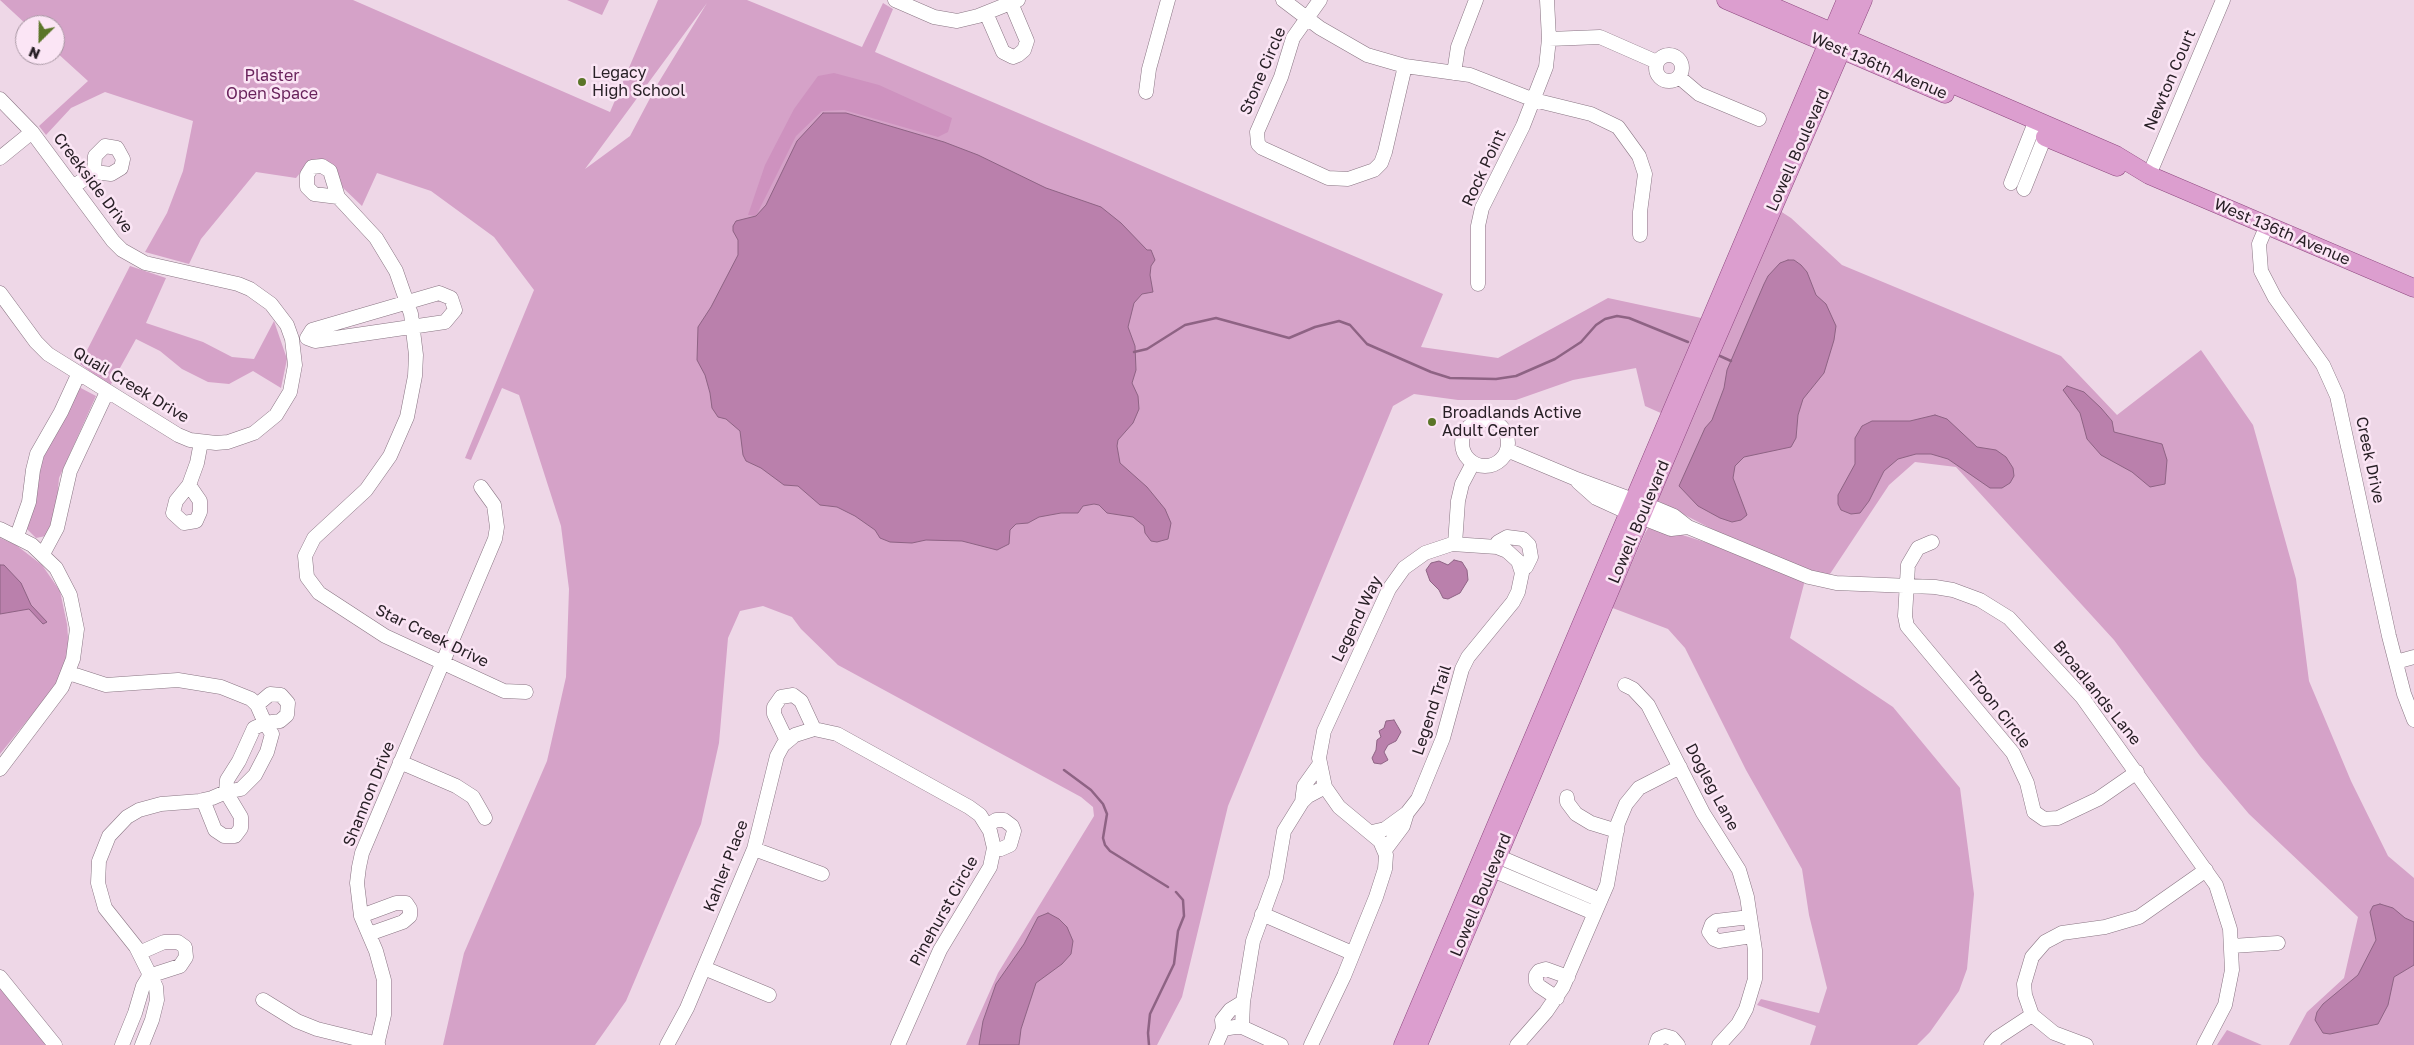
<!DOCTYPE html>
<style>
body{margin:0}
#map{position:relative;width:2414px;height:1045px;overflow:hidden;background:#eed7e7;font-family:"Golos Text",sans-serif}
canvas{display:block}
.north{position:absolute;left:15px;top:15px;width:50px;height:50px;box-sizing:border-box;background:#fbe5f5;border:1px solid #a796a2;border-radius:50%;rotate:203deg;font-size:14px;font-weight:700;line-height:20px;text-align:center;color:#282026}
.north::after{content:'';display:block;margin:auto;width:18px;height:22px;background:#5b7528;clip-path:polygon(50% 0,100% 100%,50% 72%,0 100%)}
</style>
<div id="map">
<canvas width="2414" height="1045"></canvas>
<div class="north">N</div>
</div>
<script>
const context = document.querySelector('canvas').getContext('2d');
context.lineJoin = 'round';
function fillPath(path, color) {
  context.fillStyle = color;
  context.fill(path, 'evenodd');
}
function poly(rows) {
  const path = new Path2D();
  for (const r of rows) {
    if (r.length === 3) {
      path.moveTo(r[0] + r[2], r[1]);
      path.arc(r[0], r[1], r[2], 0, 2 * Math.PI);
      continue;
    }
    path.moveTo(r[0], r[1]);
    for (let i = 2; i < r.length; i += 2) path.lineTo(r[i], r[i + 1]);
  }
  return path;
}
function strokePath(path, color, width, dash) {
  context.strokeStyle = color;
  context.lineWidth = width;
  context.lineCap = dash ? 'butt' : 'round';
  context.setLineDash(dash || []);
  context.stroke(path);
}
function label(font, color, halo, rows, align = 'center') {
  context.font = font + ' "Golos Text",sans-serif';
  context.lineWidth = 5;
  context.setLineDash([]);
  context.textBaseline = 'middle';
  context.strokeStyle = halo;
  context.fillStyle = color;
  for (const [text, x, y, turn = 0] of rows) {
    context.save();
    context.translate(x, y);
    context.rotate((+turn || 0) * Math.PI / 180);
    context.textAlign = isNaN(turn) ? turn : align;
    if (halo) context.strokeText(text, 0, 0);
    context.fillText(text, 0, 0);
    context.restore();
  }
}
fillPath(poly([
 [0,0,353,0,610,112,658,0,747,0,862,47,883,3,893,9,875,52,1443,294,1421,347,1498,358,1608,298,1706,319,1663,414,1645,406,1636,368,1573,380,1516,400,1458,400,1414,394,1393,406,1228,806,1182,997,1157,1045,966,1045,998,973,1094,816,1093,807,1081,797,838,665,801,629,792,617,763,606,740,611,728,638,719,743,701,824,626,1001,595,1045,443,1045,464,953,547,761,566,677,569,589,561,526,519,395,502,388,471,460,465,458,534,290,494,237,431,191,377,173,362,206,341,186,336,170,325,159,309,162,296,178,256,172,201,239,189,264,145,252,167,213,183,171,193,121,105,92,71,108,46,135,39,126,88,81,55,51,55,25,27,25],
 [707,3,657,85,630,136,585,169],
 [567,0,609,0,602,15],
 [1777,209,1791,218,1842,265,2061,356,2117,415,2201,350,2253,425,2296,579,2309,681,2351,781,2388,856,2414,878,2414,1045,2289,1045,2307,1012,2344,978,2358,917,2249,814,2200,756,2114,640,1956,467,1915,462,1889,485,1828,577,1811,572,1729,538,1658,501,1656,497],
 [130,266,166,278,146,323,203,342,232,357,254,359,274,321,287,359,281,388,253,371,229,384,208,382,182,369,160,351,136,339,110,386,80,364],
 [77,386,96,396,59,478,56,515,46,536,36,538,26,528,35,470],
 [1649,527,1660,528,1724,548,1805,580,1790,638,1893,707,1960,788,1974,894,1967,969,1959,991,1930,1032,1917,1045,1810,1045,1816,1026,1757,1005,1761,999,1819,1013,1827,988,1809,915,1802,869,1746,770,1685,648,1668,629,1610,607,1625,579,1645,533],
 [0,538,16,545,42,565,60,591,67,624,69,651,60,680,0,754],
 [0,988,46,1045,0,1045],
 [2227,1030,2262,1045,2217,1045]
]), '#d5a2c8');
fillPath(poly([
 [834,73,879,85,952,118,948,132,938,137,844,110,822,111,796,136,756,216,748,215,765,165,794,109,818,76]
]), '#ce92bf');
const water = poly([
 [823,113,846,113,944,142,978,155,1046,188,1101,207,1121,223,1147,250,1151,250,1155,260,1151,266,1150,275,1153,292,1142,294,1134,303,1128,327,1135,346,1136,370,1132,383,1138,396,1139,409,1133,423,1118,440,1117,446,1120,463,1147,487,1165,509,1171,523,1168,539,1157,542,1151,541,1145,533,1144,526,1133,517,1107,513,1099,505,1094,504,1083,506,1078,513,1061,513,1039,517,1028,523,1016,524,1010,530,1009,544,997,550,962,541,926,540,912,543,890,542,880,538,875,530,855,516,837,507,820,505,798,486,784,485,761,468,746,461,743,455,740,431,726,419,718,417,712,408,710,393,705,375,697,360,698,327,711,307,738,255,738,240,733,231,733,226,736,221,756,216,766,205,797,141,823,113],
 [1788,260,1794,260,1801,265,1807,272,1816,295,1826,304,1836,326,1834,340,1824,373,1803,399,1798,415,1796,438,1791,447,1744,457,1735,466,1733,478,1747,515,1741,520,1732,522,1720,518,1698,506,1679,486,1705,428,1712,420,1724,388,1727,370,1764,284,1768,276,1780,263,1788,260],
 [2067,386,2084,392,2101,408,2112,421,2114,432,2162,444,2167,460,2165,484,2150,487,2132,472,2101,455,2087,439,2080,413,2063,390,2067,386],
 [1935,415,1947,419,1977,447,1996,450,2006,457,2013,468,2014,476,2010,483,2002,488,1990,488,1948,459,1931,454,1916,454,1898,459,1884,471,1869,501,1860,513,1851,514,1841,510,1838,504,1838,495,1855,464,1855,438,1862,426,1872,421,1910,421,1935,415],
 [1454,560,1462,562,1467,570,1468,580,1460,593,1448,599,1443,598,1439,590,1430,581,1426,570,1431,563,1439,561,1448,565,1454,560],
 [0,565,4,565,21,583,31,605,47,622,43,624,29,609,0,614,0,565],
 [1394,720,1401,732,1396,741,1388,745,1384,752,1388,760,1381,764,1374,763,1372,758,1376,750,1377,740,1381,737,1379,731,1384,728,1386,721,1394,720],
 [2380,904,2393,908,2405,918,2414,922,2414,965,2394,977,2388,1005,2378,1024,2330,1034,2323,1033,2315,1020,2317,1012,2323,1004,2358,975,2376,940,2370,912,2373,906,2380,904],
 [1048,913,1059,919,1067,927,1073,941,1071,954,1062,964,1036,983,1021,1029,1019,1045,979,1045,983,1021,996,984,1024,944,1038,917,1048,913]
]);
fillPath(water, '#ba80ac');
strokePath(water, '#8e6384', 1);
strokePath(poly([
 [1134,352,1147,349,1185,325,1216,318,1289,338,1315,327,1339,321,1350,325,1367,344,1431,372,1450,378,1496,379,1516,376,1555,359,1581,342,1596,325,1605,319,1617,316,1629,318,1688,342],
 [1720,356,1731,361],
 [1064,770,1091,790,1103,804,1107,814,1103,838,1105,845,1110,851,1168,887],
 [1149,1045,1148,1033,1150,1014,1174,964,1178,931,1184,916,1183,900,1176,892]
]), '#8e6384', 2.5);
const minor = poly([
 [895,0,934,17,957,21,978,16,1018,0],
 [1283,0,1320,28,1367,55,1405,66,1470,75,1534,100,1591,114,1618,127,1639,156,1645,174,1640,212,1640,235],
 [1320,0,1293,38,1281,77,1257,132,1258,144,1262,148,1328,178,1348,179,1374,170,1381,163,1385,152,1405,66],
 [986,13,1003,52,1013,57,1018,55,1024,50,1027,41,1011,3],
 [1549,39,1600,37,1657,62],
 [1669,68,13],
 [1454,73,1458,47,1476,0],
 [1679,77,1699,94,1759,119],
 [1146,92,1149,69,1168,0],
 [0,99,32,132,113,241,122,250,145,263,238,284,250,289,271,304,287,325,292,339,295,365,290,392,276,415,254,433,228,442,216,443,190,440,178,435,48,354,36,342,0,293],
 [105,146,117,148,123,159,121,168,111,174,94,172,95,156,105,146],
 [0,158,32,132],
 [2149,175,2223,0],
 [2011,183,2036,120],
 [73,187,94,172],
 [2024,189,2048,129],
 [338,197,314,194,307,187,307,175,312,167,322,166,330,171,338,197,376,238,396,271,411,314,416,355,415,376,407,417,390,456,366,490,314,538,305,556,307,577,319,593,385,636,504,691,526,692],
 [2267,225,2259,244,2261,271,2275,298,2323,365,2337,396,2389,636,2404,694,2414,720],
 [1478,284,1478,226,1482,208,1523,126,1546,67,1549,39,1547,0],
 [439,293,451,298,455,310,445,322,315,341,307,338,312,330,439,293],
 [1485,443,23],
 [1507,450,1574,478,1655,508,1674,516,1688,527,1809,577,1836,583,1935,587,1953,590,1980,600,2009,618,2082,697,2216,885,2230,929,2232,970,2225,1005,2204,1045],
 [1578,482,1596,498,1620,509,1671,529,1688,527],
 [189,485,200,501,200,512,196,521,184,523,173,513,176,501,189,485,197,463,201,442],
 [0,529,32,545,56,568,70,595,77,629,73,659,62,687,0,769],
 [17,536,29,502,33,470,37,454,61,412,78,375],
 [1932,542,1918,548,1908,565,1905,616,1907,626,2013,753,2027,783,2034,812,2044,819,2058,818,2098,799,2137,772],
 [1455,544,1458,501,1462,484,1473,463],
 [1497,547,1498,542,1507,537,1523,539,1529,545,1531,557,1526,567,1521,570],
 [43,554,57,528,70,471,107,392],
 [2396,662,2414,657],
 [69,673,106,685,178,680,221,687,251,699,257,705,265,723,280,721,287,715,288,703,281,695,270,694,257,705],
 [1625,685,1633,689,1648,705,1703,813,1739,870,1747,897,1755,950,1755,979,1746,1009,1738,1024,1719,1045],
 [265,723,272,734,267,752,255,775,241,789,226,792,227,780,239,761,254,728,265,723],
 [787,741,774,714,774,707,781,697,793,695,801,701,814,729,837,734,969,807,980,815,990,831,994,848,990,867,940,950,898,1045],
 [400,762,456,786,473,797,485,818],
 [1319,765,1304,786,1302,802,1308,796,1325,787],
 [1567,797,1567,802,1576,814,1591,823,1617,831],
 [988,825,996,820,1004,820,1012,826,1014,831,1010,845,1001,849,994,848],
 [754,849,822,874],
 [1385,850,1403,826,1407,813],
 [1490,853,1600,900],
 [1483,866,1594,913],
 [1262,914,1352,953],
 [361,916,396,903,406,903,410,909,410,916,403,922,369,934],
 [1750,917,1716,921,1712,924,1709,932,1714,939,1719,941,1752,936],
 [2232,946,2278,943],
 [704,968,769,995],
 [0,977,55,1045],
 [1557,998,1539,986,1536,982,1536,975,1539,971,1546,969,1568,977],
 [263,1000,297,1021,317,1029,378,1044],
 [1242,1027,1243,1002,1253,941,1276,878,1284,831,1302,802],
 [1223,1029,1222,1020,1230,1010,1243,1002],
 [122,1045,135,1013,143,986,149,976,180,966,186,957,185,947,178,942,164,942,139,953],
 [142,1045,152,1020,157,1000,156,987,136,947,105,908,98,883,99,861,109,836,127,817,139,810,161,804,200,801,203,800,212,798,226,792,241,817,241,828,235,836,224,836,215,830,203,800],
 [377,1045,384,1015,384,980,376,951,361,916,357,883,359,867,362,853,495,539,497,527,494,505,481,487],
 [667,1045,687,1008,754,849,777,756,783,745,795,735,814,729],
 [1216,1045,1223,1029,1235,1027,1242,1027,1281,1045],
 [1311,1045,1344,976,1376,897,1385,869,1386,855,1380,841,1339,807,1325,787,1319,758,1324,731,1389,589,1404,568,1425,553,1452,544,1497,547,1507,551,1518,561,1522,573,1518,592,1513,602,1468,657,1462,669,1443,738,1418,799,1407,813,1385,829,1372,832],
 [1517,1045,1546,1012,1563,987,1607,885,1618,823,1626,804,1639,788,1680,767],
 [1656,1045,1658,1039,1665,1036,1672,1038,1678,1045],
 [1991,1045,1997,1038,2032,1015],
 [2086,1045,2054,1033,2032,1015,2025,995,2024,984,2032,957,2045,942,2062,933,2105,927,2139,917,2206,870]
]);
const major = poly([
 [1726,0,1945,94],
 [1758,0,2116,155,2149,175,2414,288],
 [2045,137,2117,167],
 [1403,1045,1846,0],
 [1418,1045,1705,365,1863,0]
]);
strokePath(minor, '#897583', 15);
strokePath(major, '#8d487f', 19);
strokePath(minor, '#fff', 14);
strokePath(major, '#dc9ecf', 18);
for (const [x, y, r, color] of [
 [582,82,5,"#5b7528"],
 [1432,422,5,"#5b7528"]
]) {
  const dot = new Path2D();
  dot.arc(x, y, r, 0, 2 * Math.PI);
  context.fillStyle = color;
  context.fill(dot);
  strokePath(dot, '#fbe5f5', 2);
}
label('16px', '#282026', '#fbe5f5', [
 ["West 136th Avenue",1879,66,23],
 ["Stone Circle",1263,71,-67],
 ["Newton Court",2170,80,-67],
 ["Lowell Boulevard",1798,150,-66],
 ["Rock Point",1484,168,-65],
 ["Creekside Drive",93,183,53],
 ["West 136th Avenue",2282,232,23],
 ["Quail Creek Drive",131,385,31],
 ["Creek Drive",2370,460,78],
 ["Lowell Boulevard",1639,522,-67],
 ["Legend Way",1357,619,-64],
 ["Star Creek Drive",432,636,26],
 ["Broadlands Lane",2097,693,51],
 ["Legend Trail",1432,710,-72],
 ["Troon Circle",1999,710,52],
 ["Dogleg Lane",1712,787,62],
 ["Shannon Drive",369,794,-68],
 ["Kahler Place",726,866,-69],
 ["Lowell Boulevard",1481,895,-67],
 ["Pinehurst Circle",944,911,-61]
]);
label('16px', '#282026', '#fbe5f5', [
 ["Legacy",592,73],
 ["High School",592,91],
 ["Broadlands Active",1442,413],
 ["Adult Center",1442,431]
], 'left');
label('16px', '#69235c', '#fbe5f5', [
 ["Plaster",272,76],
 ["Open Space",272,94]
]);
</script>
